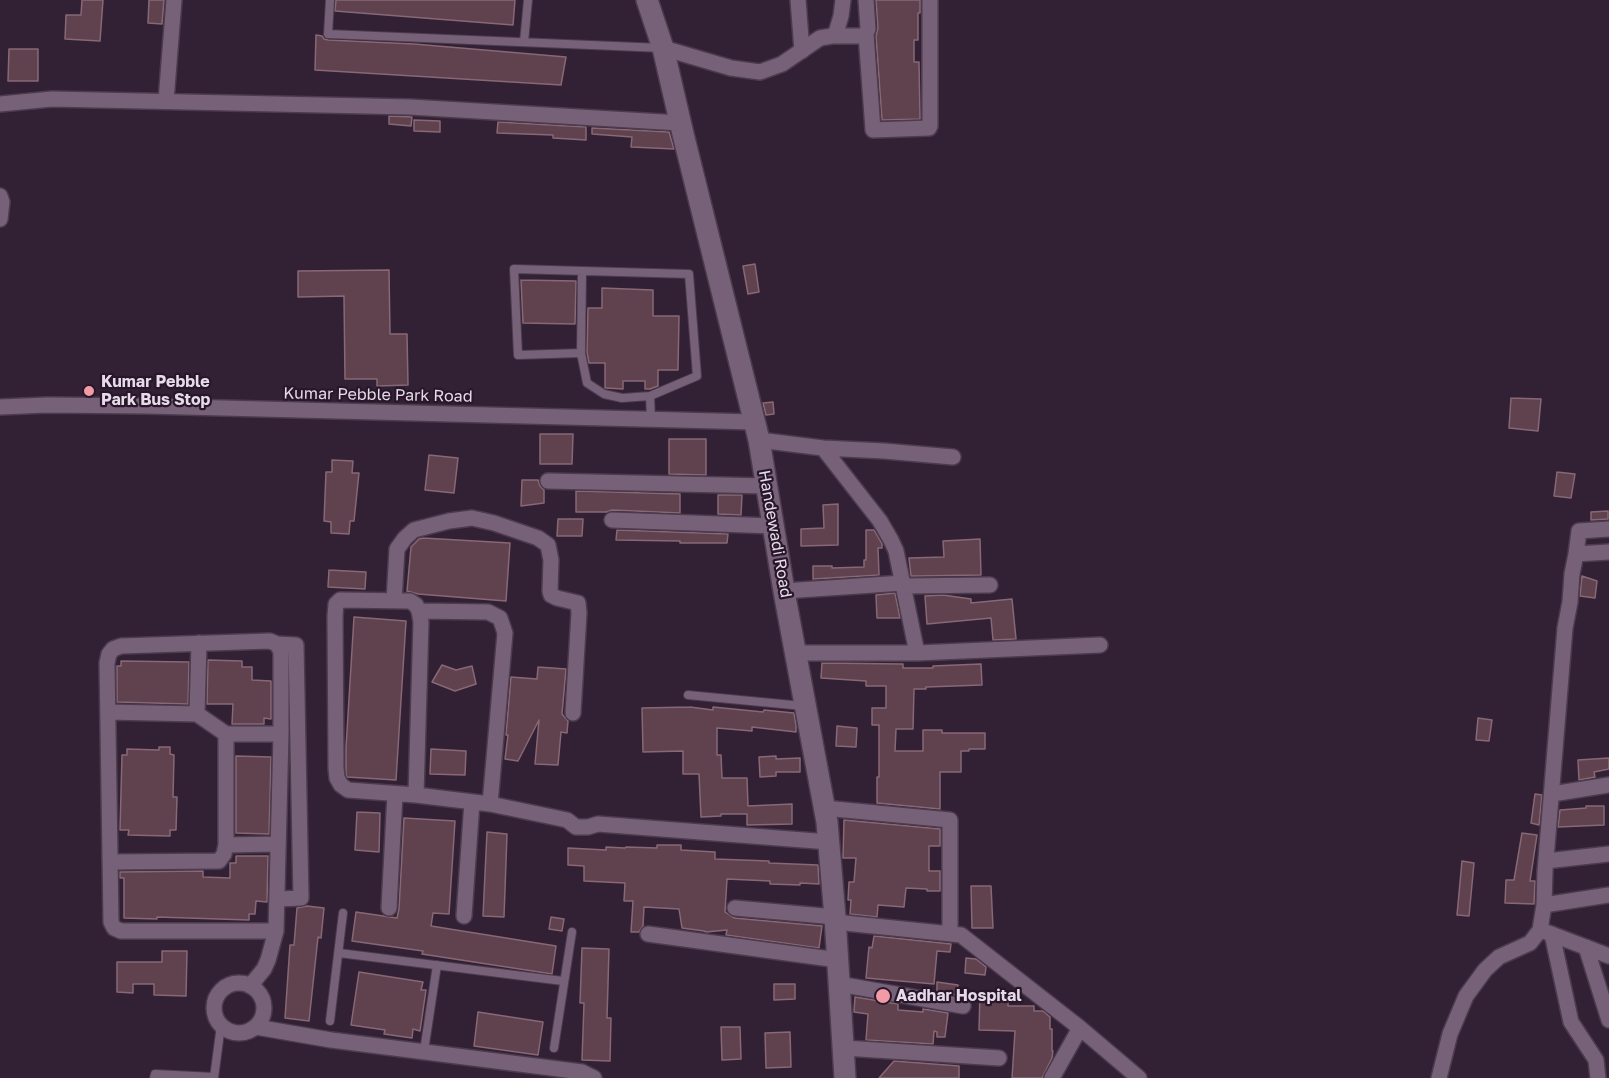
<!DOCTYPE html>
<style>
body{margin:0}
canvas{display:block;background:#322035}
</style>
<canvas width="1609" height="1078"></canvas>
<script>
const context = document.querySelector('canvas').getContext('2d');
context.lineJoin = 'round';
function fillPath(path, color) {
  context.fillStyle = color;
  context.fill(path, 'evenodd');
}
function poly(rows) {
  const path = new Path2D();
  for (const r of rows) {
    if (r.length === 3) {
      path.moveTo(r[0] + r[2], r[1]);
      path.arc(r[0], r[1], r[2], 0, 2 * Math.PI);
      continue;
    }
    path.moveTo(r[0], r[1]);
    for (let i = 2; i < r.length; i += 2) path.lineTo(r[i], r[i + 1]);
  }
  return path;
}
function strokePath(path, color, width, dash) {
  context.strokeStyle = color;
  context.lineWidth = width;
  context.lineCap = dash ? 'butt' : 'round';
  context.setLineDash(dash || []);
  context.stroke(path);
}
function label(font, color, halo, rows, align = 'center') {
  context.font = font + ' "Golos Text",sans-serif';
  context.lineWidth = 4.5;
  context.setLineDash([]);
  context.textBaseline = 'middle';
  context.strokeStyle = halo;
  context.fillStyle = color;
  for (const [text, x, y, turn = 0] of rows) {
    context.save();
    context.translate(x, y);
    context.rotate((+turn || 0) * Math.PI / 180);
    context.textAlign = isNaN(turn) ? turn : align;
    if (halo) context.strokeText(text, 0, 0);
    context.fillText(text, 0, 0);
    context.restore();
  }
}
const building = poly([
 [82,0,103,0,100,41,65,39,66,15,81,15,82,0],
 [149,0,164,0,162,24,148,23,149,0],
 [336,0,515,0,513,25,335,11,336,0],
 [876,0,920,0,920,13,918,13,918,40,914,40,914,62,919,62,920,119,882,120,876,36,878,28,876,0],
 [316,35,322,36,324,39,328,40,414,44,566,57,561,85,315,70,316,35],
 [9,49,38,49,38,81,8,81,9,49],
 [389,116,412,117,411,126,389,124,389,116],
 [414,120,440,121,440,132,414,131,414,120],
 [498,122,586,127,586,140,553,138,553,135,497,133,498,122],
 [592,128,669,132,674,149,631,147,632,137,592,134,592,128],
 [755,264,759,292,748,294,743,266,755,264],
 [389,270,390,334,407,334,408,385,377,386,377,379,345,379,344,296,298,297,298,271,389,270],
 [521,280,576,281,575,324,523,323,521,280],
 [602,288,653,290,653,316,679,316,678,370,658,370,658,386,650,389,645,389,645,381,623,381,623,389,606,388,605,388,605,363,589,363,587,352,588,308,602,308,602,288],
 [1511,398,1541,399,1538,431,1509,428,1511,398],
 [773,402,774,414,766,415,763,403,773,402],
 [540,434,573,434,572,464,540,464,540,434],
 [669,439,706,439,706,475,669,474,669,439],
 [429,455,458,458,454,493,425,490,429,455],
 [332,460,353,461,352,473,359,473,354,521,350,521,349,534,331,533,331,522,324,521,326,472,332,472,332,460],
 [1557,472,1575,474,1571,498,1554,496,1557,472],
 [522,480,538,480,540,486,544,490,544,503,521,506,522,480],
 [576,491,680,494,680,513,612,510,607,512,576,512,576,491],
 [718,495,742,495,741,515,718,514,718,495],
 [838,504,838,545,801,546,801,529,824,528,823,505,838,504],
 [1608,511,1608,519,1591,520,1591,512,1608,511],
 [558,519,583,519,582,536,557,536,558,519],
 [617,530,728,534,727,543,680,543,680,541,616,540,617,530],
 [866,530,874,530,882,544,882,548,878,548,879,575,813,579,813,566,832,566,832,568,864,567,864,560,866,560,866,530],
 [423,538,510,543,506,601,418,594,407,591,411,547,419,539,423,538],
 [980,539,981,575,911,576,909,558,944,557,943,541,980,539],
 [329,570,366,572,365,589,328,587,329,570],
 [1582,576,1597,581,1595,598,1580,596,1582,576],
 [895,593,900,618,877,618,876,595,895,593],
 [943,595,971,599,971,603,1012,599,1016,639,993,640,991,618,927,624,925,596,943,595],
 [354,617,406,621,396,780,347,777,346,775,346,748,354,617],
 [208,660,242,661,242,667,252,667,252,680,271,681,271,719,264,718,264,724,232,724,233,704,207,704,208,660],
 [121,661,189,662,188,704,117,702,117,666,121,666,121,661],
 [822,663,903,664,903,668,933,668,933,666,981,664,982,685,926,687,926,689,914,689,913,729,896,729,895,751,923,751,923,730,942,730,942,733,985,733,985,749,969,749,969,751,961,751,961,772,940,772,940,809,877,803,877,777,879,777,879,725,872,725,872,708,886,708,886,686,866,686,866,681,821,678,822,663],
 [442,665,456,670,472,666,476,684,455,691,432,682,442,665],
 [538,667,566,669,562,714,568,721,567,733,561,732,558,765,535,764,539,720,518,761,505,759,508,735,506,735,511,677,537,679,538,667],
 [690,707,713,710,713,707,763,712,764,710,794,713,796,726,796,732,752,727,752,731,717,728,717,755,721,755,722,778,747,778,748,806,792,804,792,824,747,825,747,814,721,814,721,816,701,817,699,774,683,774,683,751,643,752,642,708,690,707],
 [1478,718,1492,720,1489,741,1476,740,1478,718],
 [837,726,857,728,856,747,836,746,837,726],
 [159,747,170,747,170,754,174,755,173,797,177,797,176,830,170,830,170,836,128,835,129,830,120,830,122,755,127,755,127,749,159,750,159,747],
 [431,749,466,751,465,775,430,774,431,749],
 [236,756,271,757,269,834,236,833,236,756],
 [776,756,776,759,800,758,800,772,776,772,776,776,760,777,759,757,776,756],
 [1609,758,1609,769,1594,772,1595,777,1579,780,1578,760,1609,758],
 [1535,794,1542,795,1539,825,1531,823,1535,794],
 [1586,806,1604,806,1604,825,1558,827,1560,810,1586,808,1586,806],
 [357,812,380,813,379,852,355,850,357,812],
 [404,818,455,821,449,914,433,913,431,926,556,946,552,974,422,954,423,951,352,941,356,912,397,918,399,909,404,818],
 [844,820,940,829,940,846,929,846,929,871,940,871,940,891,927,891,927,889,906,888,904,907,878,905,877,917,850,914,851,900,848,900,849,882,854,882,856,858,843,858,844,820],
 [487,832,507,834,504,917,483,916,487,832],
 [1522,833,1537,835,1530,881,1535,881,1534,904,1505,903,1506,880,1514,880,1522,833],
 [657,845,681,845,681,850,715,852,715,859,769,861,769,863,818,865,819,884,800,883,800,885,770,884,770,881,727,879,725,912,734,918,822,926,819,948,726,935,727,930,706,932,704,931,682,928,679,909,644,907,643,926,639,932,631,932,633,901,624,901,625,883,584,881,584,866,568,865,568,848,606,850,606,847,625,848,626,847,657,848,657,845],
 [236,856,268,856,267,902,256,901,255,914,249,914,249,920,157,917,157,919,124,918,124,878,120,878,120,872,203,871,203,877,230,878,230,863,236,863,236,856],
 [1462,861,1474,863,1469,916,1457,915,1462,861],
 [971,886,991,886,993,928,972,928,971,886],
 [307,906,324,908,321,938,318,937,309,1021,285,1018,290,945,294,945,297,908,307,906],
 [551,917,564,919,562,931,549,929,551,917],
 [874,936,951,944,950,952,937,951,934,984,866,978,869,947,872,948,874,936],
 [582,948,609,949,607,1018,611,1018,610,1061,582,1060,584,1003,580,1003,582,948],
 [162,951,187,951,186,996,154,995,154,984,133,984,133,993,117,992,117,962,162,962,162,951],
 [966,958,976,959,986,967,985,975,965,973,966,958],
 [359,972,423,982,421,990,426,990,420,1031,413,1029,412,1038,384,1034,385,1030,351,1025,359,972],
 [937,982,958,985,957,995,937,992,937,982],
 [774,984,795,984,795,999,774,1000,774,984],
 [980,992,1008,993,1008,1006,1034,1006,1034,1011,1043,1011,1050,1017,1050,1029,1052,1029,1052,1051,1053,1051,1052,1058,1042,1078,1012,1078,1015,1031,979,1030,980,992],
 [855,997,898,1004,898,1010,923,1012,923,1009,948,1013,945,1037,937,1037,937,1032,934,1031,933,1044,866,1040,868,1014,854,1012,855,997],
 [478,1012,543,1022,538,1055,474,1046,478,1012],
 [721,1027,740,1027,741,1059,722,1060,721,1027],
 [790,1032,791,1067,766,1068,765,1033,790,1032],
 [894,1061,959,1066,959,1078,879,1078,894,1061]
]);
fillPath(building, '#5f424e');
strokePath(building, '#886875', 1.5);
const lane = poly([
 [330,0,328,34,662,48],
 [524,42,528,0],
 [581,353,582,271],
 [650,396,622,398,604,394,587,383,581,353,518,355,514,269,689,274,697,376,650,396,651,420],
 [688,695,803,706],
 [339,953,563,981],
 [330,1021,343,913],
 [554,1048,572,932],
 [424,1051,437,965],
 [154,1078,155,1074,214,1077],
 [214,1078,221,1025]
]);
const street = poly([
 [798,0,802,51],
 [866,34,873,130,929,128,930,126,930,0],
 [835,36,841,16,843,0],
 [663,48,731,68,760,72,782,64,820,38,832,36,860,36,866,34,868,29,866,0],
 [166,101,174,0],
 [0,104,52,99,410,107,680,123],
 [0,196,2,202,0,219],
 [0,407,47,405,147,406,754,422],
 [759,440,823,448,884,451,953,457],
 [548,481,767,486],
 [612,520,773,526],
 [1576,554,1609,552],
 [903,586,990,585],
 [784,591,903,583],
 [394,601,397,549,405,538,414,530,449,521,472,518,494,523,538,538,548,545,551,560,550,591,551,595,557,598,578,603,579,613,573,713],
 [419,611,488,612,500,618,505,633,490,804],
 [796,653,917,653,896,551,891,540,880,521,823,448],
 [917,653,1100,645],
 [108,712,197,714,226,734,281,734],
 [197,714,199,643],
 [1552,794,1609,785],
 [416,795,421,622,419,611,416,605,410,601,340,600,336,604,335,616,336,768,337,778,341,785,348,790,416,795,490,804,567,820,576,827,588,827,598,824,829,842],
 [824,808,950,820,950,933],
 [226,845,278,844],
 [1546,861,1609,854],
 [110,862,219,861,224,854,226,845,226,734],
 [277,899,301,898,296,645,277,644],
 [1544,905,1609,895],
 [389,908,395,794],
 [735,908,835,917],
 [464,916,472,802],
 [835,922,961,935,1080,1028],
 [1546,932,1609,956],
 [648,934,838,960],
 [1552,934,1571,1022,1596,1060,1598,1078],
 [1586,947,1609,1020],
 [239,1008,25],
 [839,984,963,1006],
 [250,986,264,969,268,960,276,931,281,734,281,652,277,644,270,641,121,646,113,649,109,654,107,663,111,922,114,928,121,931,276,931],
 [256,1027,331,1040,582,1072,594,1078],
 [844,1048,999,1058],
 [1052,1078,1080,1028,1139,1078],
 [1439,1078,1450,1034,1466,996,1485,970,1499,957,1530,943,1540,930,1544,905,1545,871,1565,628,1570,602,1572,574,1576,554,1579,531,1609,529]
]);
const secondary = poly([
 [647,0,663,48,683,134,759,440,785,597,827,822,835,917,845,1078]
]);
strokePath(lane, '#4b3b4d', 10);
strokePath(street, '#4b3b4d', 18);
strokePath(secondary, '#4b3b4d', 24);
strokePath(lane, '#766179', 8);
strokePath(street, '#766179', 15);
strokePath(secondary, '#766179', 21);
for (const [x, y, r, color] of [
 [89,391,6,"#f39aa7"],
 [883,996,8,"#f39aa7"]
]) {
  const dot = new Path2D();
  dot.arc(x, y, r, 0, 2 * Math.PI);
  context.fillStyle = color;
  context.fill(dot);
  strokePath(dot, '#28172b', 2);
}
label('bold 16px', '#e7dbe9', '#28172b', [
 ["Kumar Pebble",101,382],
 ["Park Bus Stop",101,400],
 ["Aadhar Hospital",896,996]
], 'left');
label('16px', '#e7dbe9', '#28172b', [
 ["Kumar Pebble Park Road",378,395,1],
 ["Handewadi Road",775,534,80]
]);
</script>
